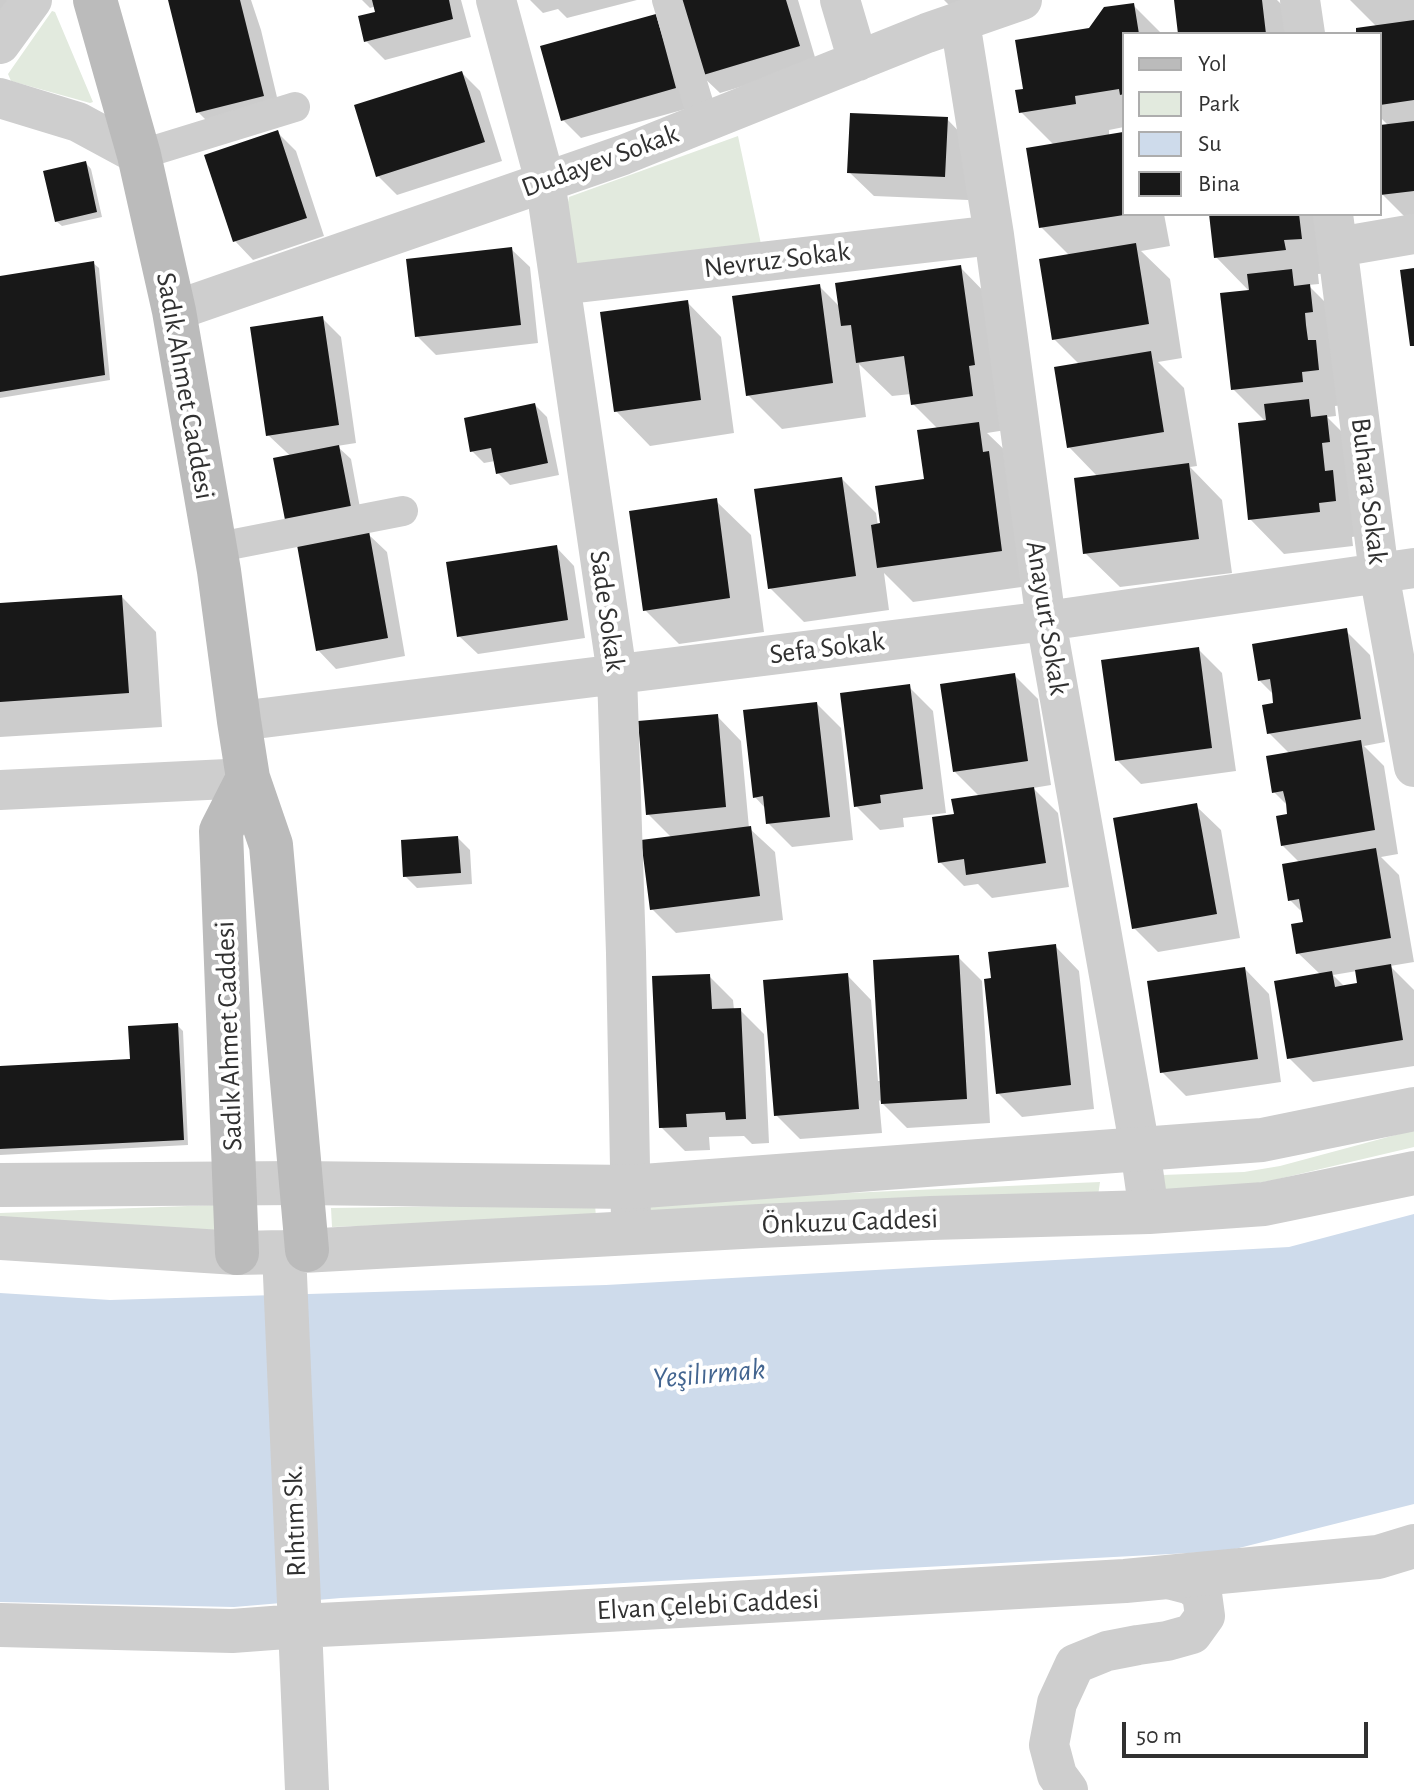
<!DOCTYPE html>
<meta charset="utf-8">
<style>
body{margin:0}
#map{position:relative;width:1414px;height:1790px;overflow:hidden;background:#fff;font-family:"Alegreya Sans",sans-serif}
canvas{display:block}
.legend{position:absolute;left:1122px;top:32px;width:260px;height:184px;box-sizing:border-box;background:#fff;border:2px solid #adadad;margin:0;padding:10px 14px;list-style:none;font-size:24px;color:#313131}
.legend li{display:flex;align-items:center;gap:16px;height:40px}
.legend b{width:40px;border:2px solid #adadad}
.scale{position:absolute;left:1122px;top:1722px;width:246px;height:36px;box-sizing:border-box;border:4px solid #313131;border-top:0;padding-left:10px;font-size:24px;line-height:28px;white-space:nowrap;color:#313131;-webkit-text-stroke:6px #fff;paint-order:stroke}
</style>
<div id="map">
<canvas width="1414" height="1790"></canvas>
<ul class="legend">
<li><b style="height:10px;background:#bbb"></b>Yol</li>
<li><b style="height:22px;background:#e2eade"></b>Park</li>
<li><b style="height:22px;background:#cedbeb"></b>Su</li>
<li><b style="height:22px;background:#181818"></b>Bina</li>
</ul>
<div class="scale">50 m</div>
</div>
<script>
const context = document.querySelector('canvas').getContext('2d');
context.lineJoin = 'round';
function fillPath(path, color) {
  context.fillStyle = color;
  context.fill(path, 'evenodd');
}
function poly(rows) {
  const path = new Path2D();
  for (const r of rows) {
    path.moveTo(r[0], r[1]);
    for (let i = 2; i < r.length; i += 2) path.lineTo(r[i], r[i + 1]);
  }
  return path;
}
function strokePath(path, color, width, dash) {
  context.strokeStyle = color;
  context.lineWidth = width;
  context.lineCap = dash ? 'butt' : 'round';
  context.setLineDash(dash || []);
  context.stroke(path);
}
function label(font, color, halo, rows, align = 'center') {
  context.font = font + ' "Alegreya Sans",sans-serif';
  context.lineWidth = 8;
  context.setLineDash([]);
  context.textBaseline = 'middle';
  context.strokeStyle = halo;
  context.fillStyle = color;
  for (const [text, x, y, turn = 0] of rows) {
    context.save();
    context.translate(x, y);
    context.rotate((+turn || 0) * Math.PI / 180);
    context.textAlign = isNaN(turn) ? turn : align;
    if (halo) context.strokeText(text, 0, 0);
    context.fillText(text, 0, 0);
    context.restore();
  }
}
fillPath(poly([
 [52,11,55,12,93,102,90,103,11,81,8,74],
 [738,136,761,244,573,275,565,217,569,197],
 [1414,1130,1414,1147,1274,1180,1247,1185,1164,1192,1162,1175,1244,1172,1280,1166],
 [1100,1182,1098,1196,644,1213,642,1202],
 [595,1204,596,1218,332,1227,331,1208],
 [215,1205,215,1230,0,1223,0,1213]
]), '#e2eade');
fillPath(poly([
 [1414,1214,1414,1504,1227,1551,341,1598,234,1607,0,1602,0,1293,110,1300,606,1285,1289,1247]
]), '#cedbeb');
fillPath(poly([
 [0,0,36,0,0,55],
 [169,0,251,0,261,30,281,114,216,130,198,112],
 [362,0,461,0,471,37,385,60,366,41,377,13,376,6,370,8],
 [530,0,637,0,567,18,558,9,543,13],
 [685,0,798,0,817,64,720,93,701,75],
 [944,0,997,0,958,14],
 [1176,0,1277,0,1293,16,1295,34,1180,34],
 [1350,0,1414,0,1414,226,1382,194,1380,127,1389,126,1380,117,1380,34,1358,34,1377,27],
 [1133,5,1162,34,1124,34,1124,127,1109,130,1109,136,1123,134,1124,135,1124,214,1164,214,1170,246,1141,251,1170,279,1182,358,1158,362,1184,388,1197,466,1190,467,1222,500,1232,573,1120,587,1085,553,1098,477,1069,447,1080,365,1054,339,1070,256,1041,227,1054,145,1021,112,1025,91,1090,30],
 [655,16,693,107,581,138,563,120],
 [462,73,480,91,502,161,397,195,378,176,356,107],
 [947,119,971,144,968,200,874,196,849,172],
 [277,132,296,151,324,236,253,260,235,241],
 [86,163,91,169,102,217,62,226,56,221],
 [1211,214,1328,214,1335,273,1318,274,1319,284,1308,285,1344,321,1352,404,1335,406,1336,416,1327,417,1361,451,1369,534,1352,537,1353,546,1284,554,1250,519,1266,422,1233,389,1250,292,1216,257],
 [511,249,530,267,538,343,436,355,417,336],
 [93,263,99,268,110,380,0,398,0,278],
 [960,267,994,302,1006,430,987,433,1013,458,1036,585,913,602,884,573,889,610,804,622,770,588,842,479,876,513,878,526,926,481,938,429,913,404,911,394,892,396,859,364,866,417,782,429,748,395,819,286,840,307],
 [687,302,721,337,734,433,650,446,616,411],
 [322,318,341,337,356,443,337,446,351,459,363,524,268,435],
 [535,405,547,417,559,475,510,485,498,473,495,461,484,463,472,451],
 [716,501,751,535,764,632,679,644,645,610],
 [368,534,387,552,405,656,336,669,318,650],
 [556,547,574,566,585,638,478,654,459,636],
 [122,597,156,632,162,727,0,737,0,605],
 [1346,631,1370,655,1385,742,1364,746,1384,766,1398,854,1381,857,1399,875,1414,962,1390,966,1414,990,1414,1066,1313,1082,1289,1058,1321,975,1298,953,1305,924,1304,914,1290,900,1300,863,1282,845,1290,816,1288,806,1274,792,1290,754,1269,733,1276,704,1274,695,1260,681],
 [1357,971,1359,985,1345,987,1333,975],
 [1198,649,1222,673,1236,771,1141,784,1117,760],
 [1014,675,1038,699,1051,785,1033,788,1058,813,1069,887,992,898,978,884,964,886,940,862,956,816,980,797,955,772],
 [909,687,933,711,946,813,903,818,904,827,880,830,856,806],
 [817,704,841,728,853,840,792,847,768,823,766,809,755,797],
 [717,716,741,741,749,828,775,852,783,920,676,933,652,909,672,838,648,814],
 [1196,806,1221,830,1240,938,1158,952,1134,928],
 [458,838,470,850,472,884,417,888,405,876],
 [1055,946,1079,971,1094,1109,1022,1117,998,1093,993,980],
 [958,957,982,981,990,1123,907,1128,879,1100,882,1133,800,1139,776,1115,847,975,871,1000,878,1081,882,1081],
 [1245,969,1269,994,1281,1082,1186,1096,1162,1072],
 [709,976,733,1000,734,1010,740,1010,764,1034,769,1143,752,1144,744,1136,709,1137,710,1150,685,1151,661,1127],
 [177,1025,183,1031,188,1145,0,1155,0,1068,132,1061]
]), '#0003');
fillPath(poly([
 [168,0,240,0,264,96,196,113],
 [372,0,449,0,453,19,364,42,358,16,375,12],
 [679,0,786,0,800,46,700,76],
 [1174,0,1262,0,1266,34,1178,34],
 [1134,3,1139,34,1124,34,1124,94,1120,95,1119,89,1075,96,1076,104,1019,113,1015,90,1023,89,1015,40,1089,28,1104,7],
 [656,14,676,88,561,121,540,46],
 [1414,20,1414,100,1380,105,1380,34,1356,34,1356,28],
 [462,71,485,142,376,177,354,105],
 [850,113,948,117,945,177,847,173],
 [1414,121,1414,191,1380,195,1380,125],
 [278,130,307,218,233,242,204,155],
 [1123,132,1124,215,1039,228,1026,148],
 [86,161,97,212,55,222,43,171],
 [1209,214,1299,214,1302,239,1284,240,1286,250,1214,258],
 [1136,243,1149,324,1052,340,1039,259],
 [512,247,521,325,415,337,406,259],
 [94,261,105,375,0,392,0,276],
 [961,265,975,365,969,366,973,396,911,405,904,356,856,363,851,325,841,326,835,283],
 [1414,268,1414,346,1410,346,1400,270],
 [1292,269,1294,286,1310,284,1313,312,1305,313,1306,325,1308,340,1316,340,1319,370,1302,372,1303,382,1231,390,1220,293,1249,290,1247,274],
 [820,284,833,383,746,396,732,296],
 [688,300,701,400,614,412,600,312],
 [323,316,339,425,266,436,250,327],
 [1151,351,1164,432,1067,448,1054,367],
 [1309,399,1311,417,1327,415,1330,442,1322,443,1325,471,1333,470,1336,501,1319,503,1320,512,1248,520,1238,423,1266,420,1264,404],
 [535,403,548,463,496,474,491,448,470,452,464,418],
 [979,422,983,452,989,451,1002,551,877,568,871,525,880,523,875,486,924,479,917,430],
 [339,445,352,512,286,525,273,458],
 [1189,463,1199,539,1083,554,1074,478],
 [842,477,856,576,768,589,754,489],
 [717,498,730,598,643,611,629,511],
 [369,531,388,638,316,651,297,545],
 [557,545,568,620,457,637,446,562],
 [122,595,129,693,0,702,0,603],
 [1347,628,1361,719,1267,734,1262,705,1273,703,1272,692,1270,679,1258,681,1252,644],
 [1199,647,1212,748,1115,761,1101,660],
 [1015,673,1028,761,953,772,940,684],
 [910,684,923,789,880,795,881,803,854,807,840,693],
 [817,702,830,817,766,824,763,796,753,798,743,710],
 [718,714,726,807,646,815,638,721],
 [1361,740,1375,830,1281,846,1276,816,1287,814,1286,803,1283,791,1272,793,1266,756],
 [1034,787,1046,863,966,875,964,859,938,863,932,817,954,814,951,799],
 [1197,803,1217,914,1132,929,1113,818],
 [751,826,760,896,650,910,641,840],
 [458,836,461,873,403,877,401,840],
 [1376,848,1391,938,1296,954,1291,924,1303,922,1299,899,1288,901,1282,864],
 [1056,944,1071,1085,996,1094,984,979,991,978,988,952],
 [959,955,967,1099,881,1104,873,960],
 [1391,964,1403,1040,1287,1059,1274,981,1332,971,1335,987,1345,985,1357,983,1355,970],
 [1245,967,1258,1059,1160,1073,1147,981],
 [848,973,859,1109,774,1116,763,980],
 [710,974,712,1009,741,1008,746,1119,726,1120,725,1112,686,1114,687,1127,659,1128,652,976],
 [178,1023,184,1140,0,1149,0,1066,130,1059,128,1026]
]), '#181818');
strokePath(poly([
 [667,0,704,122],
 [139,155,295,107],
 [214,548,403,511]
]), '#cecece', 30);
strokePath(poly([
 [496,0,545,181,617,674,626,953,631,1220],
 [840,0,858,61],
 [1300,0,1305,34],
 [960,22,994,235,1046,621,1140,1149,1149,1212],
 [0,44,32,0],
 [0,98,78,122,139,155],
 [1333,214,1379,573,1414,767],
 [1338,247,1414,234],
 [560,285,994,235],
 [174,311,623,155,927,33,1022,0],
 [239,721,1046,621,1414,568],
 [0,790,248,778],
 [1068,1790,1057,1775,1049,1745,1057,1703,1075,1664,1107,1651,1138,1645,1167,1641,1192,1634,1205,1616,1202,1594,1191,1585,1164,1578]
]), '#cecece', 40);
strokePath(poly([
 [0,1185,300,1183,630,1187,1262,1140,1414,1109],
 [0,1238,237,1253,284,1252,760,1226,931,1218,1149,1212,1264,1204,1414,1173],
 [284,1252,307,1790],
 [0,1625,232,1631,299,1626,482,1617,1125,1581,1378,1557,1414,1546]
]), '#cecece', 44);
strokePath(poly([
 [95,0,139,155,174,311,219,571,239,721,248,778,271,845,307,1250],
 [237,1253,221,831,248,778]
]), '#bbb', 44);
label('28px', '#313131', '#fff', [
 ["Dudayev Sokak",600,161,-20],
 ["Nevruz Sokak",777,260,-7],
 ["Sadık Ahmet Caddesi",185,386,80],
 ["Buhara Sokak",1369,491,83],
 ["Sade Sokak",607,611,82],
 ["Anayurt Sokak",1047,618,81],
 ["Sefa Sokak",827,648,-7],
 ["Sadık Ahmet Caddesi",229,1036,-92],
 ["Önkuzu Caddesi",850,1222,-2],
 ["Rıhtım Sk.",295,1521,-92],
 ["Elvan Çelebi Caddesi",708,1605,-3]
]);
label('italic 30px', '#436590', '#fff', [
 ["Yeşilırmak",709,1374,-5]
]);
</script>
